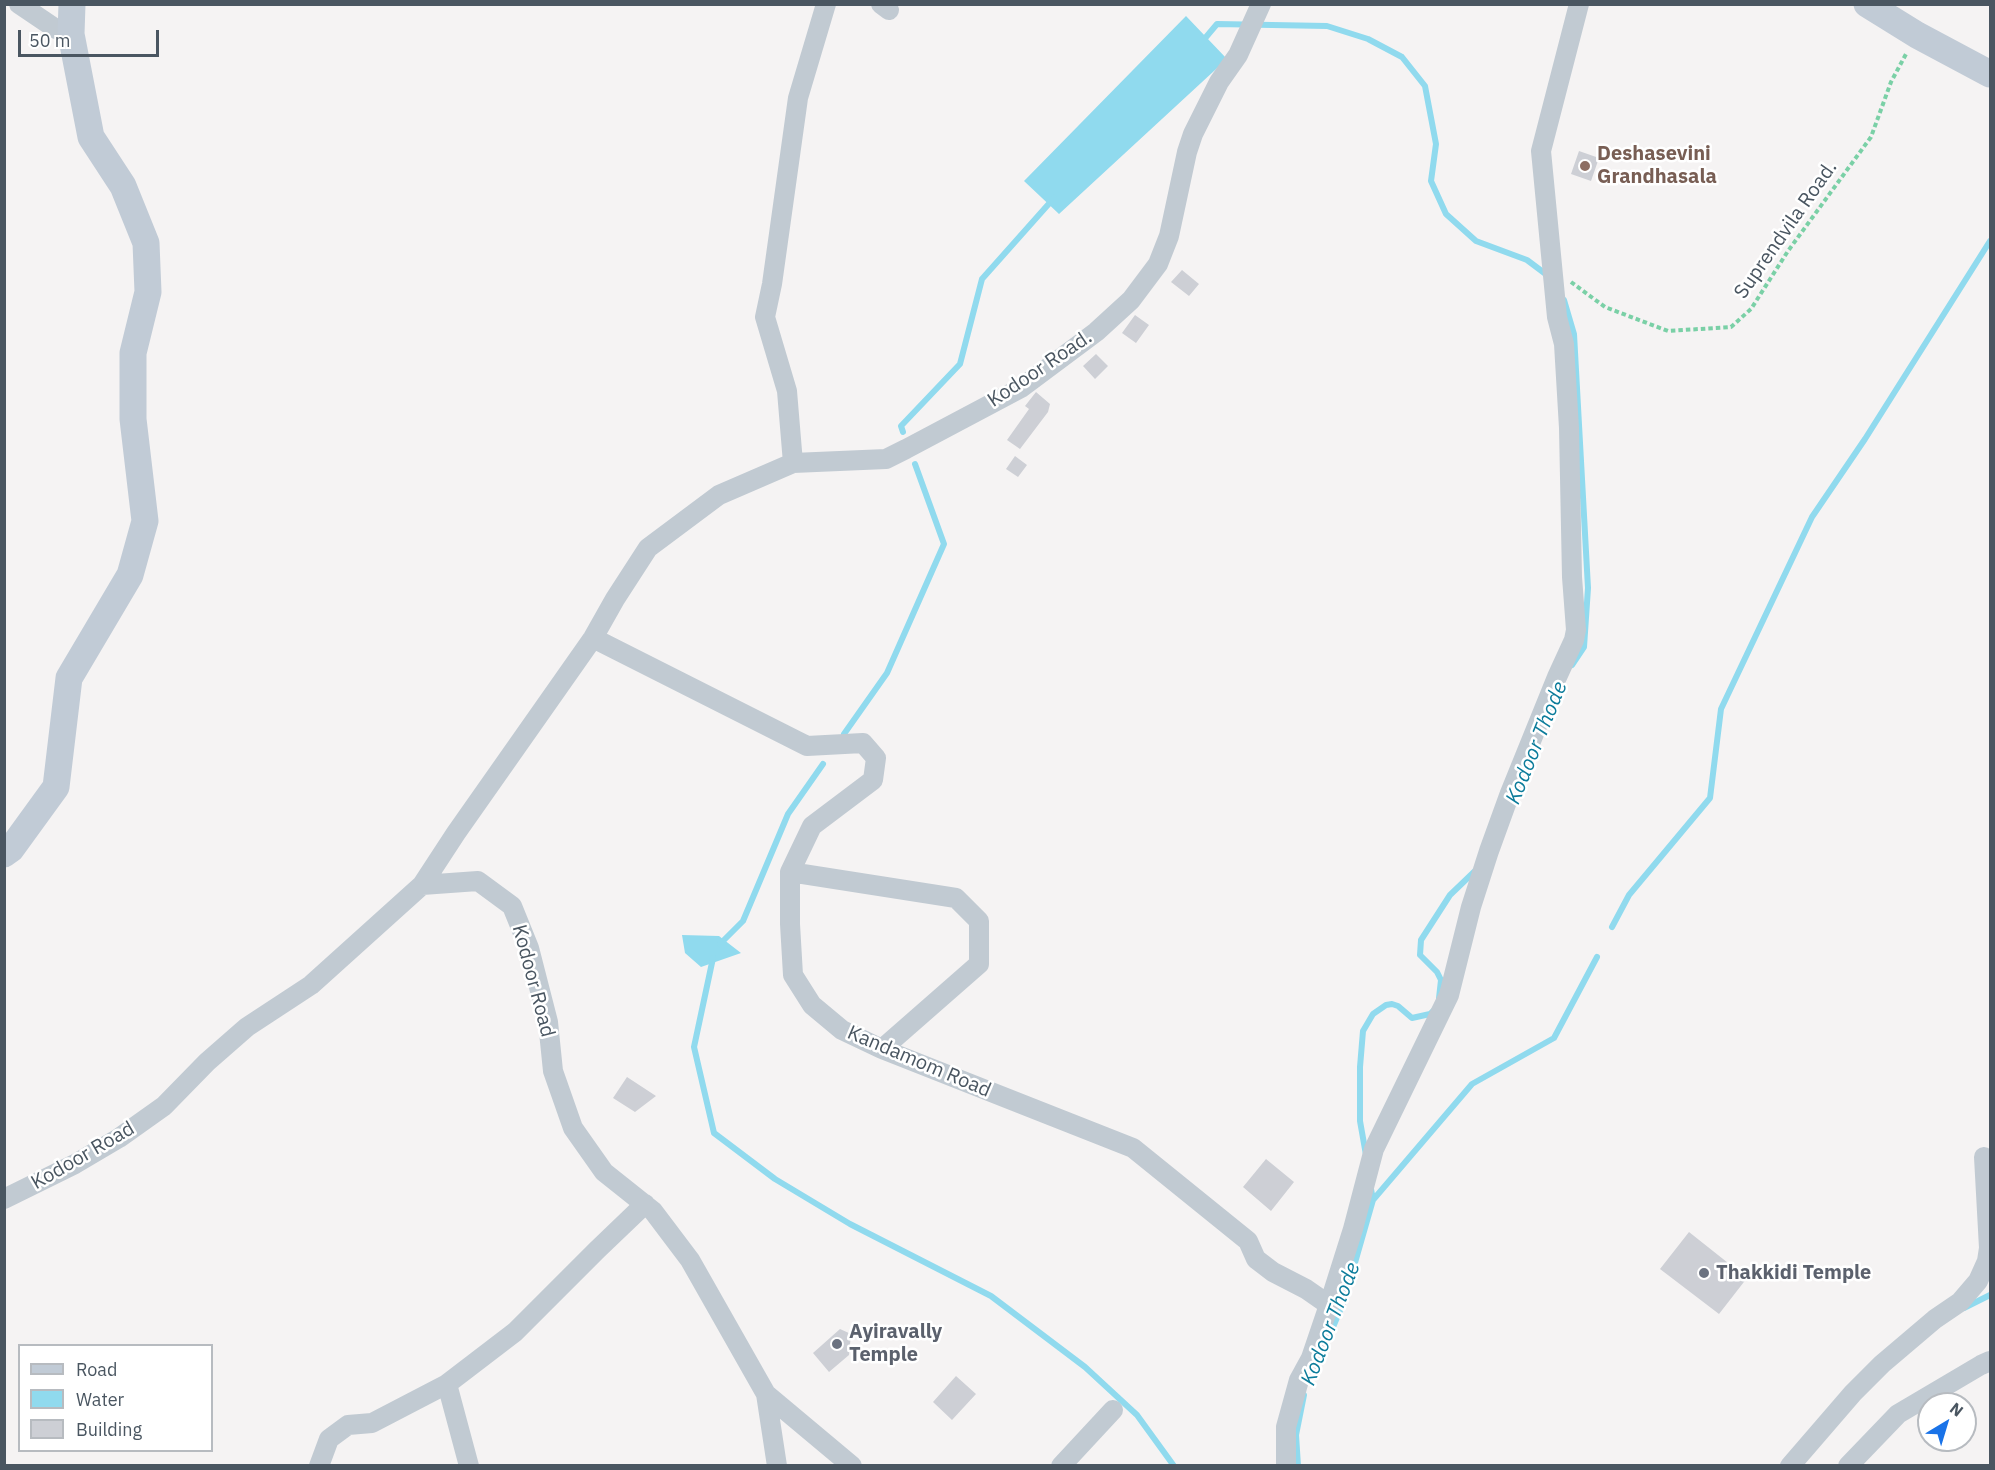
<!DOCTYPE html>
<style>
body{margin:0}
#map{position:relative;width:1995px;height:1470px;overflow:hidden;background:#f5f3f3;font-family:"IBM Plex Sans",sans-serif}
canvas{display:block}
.frame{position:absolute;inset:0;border:6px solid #4a5661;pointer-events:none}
.legend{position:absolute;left:18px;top:1344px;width:195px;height:108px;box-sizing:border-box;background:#fff;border:2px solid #b7bbc0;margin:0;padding:8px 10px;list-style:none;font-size:18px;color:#4a5661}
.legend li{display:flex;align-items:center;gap:12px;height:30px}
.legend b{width:30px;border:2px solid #b7bbc0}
.north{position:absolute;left:1917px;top:1392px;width:60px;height:60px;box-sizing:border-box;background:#fff;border:2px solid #b7bbc0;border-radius:50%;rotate:38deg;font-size:16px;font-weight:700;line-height:24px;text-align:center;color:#4a5661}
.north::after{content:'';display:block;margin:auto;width:21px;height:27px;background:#1a73e8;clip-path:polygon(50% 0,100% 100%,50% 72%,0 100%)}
.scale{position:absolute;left:18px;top:30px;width:141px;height:27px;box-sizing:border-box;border:3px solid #4a5661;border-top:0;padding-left:8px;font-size:18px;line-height:21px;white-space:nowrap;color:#4a5661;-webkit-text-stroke:4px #fff;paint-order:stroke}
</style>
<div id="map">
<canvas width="1995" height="1470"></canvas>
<div class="frame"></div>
<ul class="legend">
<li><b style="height:8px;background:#c1cbd6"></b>Road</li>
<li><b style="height:16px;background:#90daee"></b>Water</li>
<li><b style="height:16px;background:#cdcfd5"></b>Building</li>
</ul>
<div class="north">N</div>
<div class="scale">50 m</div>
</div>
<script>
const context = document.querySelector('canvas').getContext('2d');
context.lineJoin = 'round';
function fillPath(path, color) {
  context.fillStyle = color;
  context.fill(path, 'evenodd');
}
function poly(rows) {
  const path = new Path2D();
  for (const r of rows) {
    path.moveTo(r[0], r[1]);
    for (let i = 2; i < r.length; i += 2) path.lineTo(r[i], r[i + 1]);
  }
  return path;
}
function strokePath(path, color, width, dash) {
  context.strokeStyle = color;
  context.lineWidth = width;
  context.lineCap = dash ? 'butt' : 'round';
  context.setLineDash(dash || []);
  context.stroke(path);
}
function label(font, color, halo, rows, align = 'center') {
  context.font = font + ' "IBM Plex Sans",sans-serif';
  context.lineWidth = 5;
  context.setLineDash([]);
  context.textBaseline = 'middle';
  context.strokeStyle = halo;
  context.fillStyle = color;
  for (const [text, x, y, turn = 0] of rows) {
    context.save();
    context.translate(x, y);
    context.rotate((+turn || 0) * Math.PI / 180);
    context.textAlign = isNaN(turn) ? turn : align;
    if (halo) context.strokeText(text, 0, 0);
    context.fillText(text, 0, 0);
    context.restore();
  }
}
fillPath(poly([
 [1186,16,1227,59,1059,214,1024,181],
 [682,935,719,936,741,953,701,967,685,953]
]), '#90daee');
strokePath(poly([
 [1201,43,1217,24,1327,26,1368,39,1402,57,1425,86,1436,144,1431,181,1446,214,1476,241,1527,260,1547,275],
 [1564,300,1574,334,1588,588,1584,647,1572,665],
 [903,432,901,426,960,364,982,279,1054,198],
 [844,734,887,673,944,544,915,464],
 [1612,927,1629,895,1710,798,1721,709,1812,517,1865,439,1990,241],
 [720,944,743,921,788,814,823,764],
 [713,958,694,1047,714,1133,775,1179,850,1224,991,1296,1085,1367,1137,1415,1174,1466],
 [1439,998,1441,980,1437,972,1420,955,1421,940,1450,895,1475,871],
 [1366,1155,1360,1121,1360,1067,1363,1031,1373,1014,1386,1005,1392,1004,1398,1006,1412,1018,1430,1014,1434,1010],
 [1373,1200,1472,1084,1554,1038,1597,957],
 [1964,1308,1990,1295],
 [1322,1353,1344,1301,1373,1200,1371,1189],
 [1298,1466,1296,1435,1304,1395]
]), '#90daee', 6);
fillPath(poly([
 [1579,151,1599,158,1591,181,1571,174],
 [1182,270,1199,284,1189,296,1171,282],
 [1135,315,1149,325,1136,343,1122,333],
 [1096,354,1108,366,1095,379,1083,366],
 [1036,392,1050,404,1048,412,1020,449,1007,440,1029,409,1025,406],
 [1015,456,1027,465,1018,477,1006,469],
 [627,1077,656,1096,635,1112,613,1098],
 [1266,1159,1294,1182,1271,1211,1243,1187],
 [1689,1232,1747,1278,1719,1314,1660,1269],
 [840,1329,851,1334,849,1355,829,1372,813,1353],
 [956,1376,976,1394,952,1420,933,1402]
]), '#cdcfd5');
strokePath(poly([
 [1571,282,1605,307,1668,331,1731,327,1751,309,1788,251,1871,137,1891,82,1906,54]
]), '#7ad0a6', 4, [4.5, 3]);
strokePath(poly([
 [19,4,56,29,71,34],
 [881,4,889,10],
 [793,463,787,391,765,317,772,284,798,98,826,4],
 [593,638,807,746,863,743,876,758,873,780,812,826,790,872,790,924,793,975,812,1005,842,1030,882,1049,1133,1148,1248,1241,1256,1259,1273,1272,1306,1289,1329,1305,1311,1358,1299,1380,1286,1427,1286,1466],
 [790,872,956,898,979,921,979,964,882,1049],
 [422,885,456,833,593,638,615,599,648,548,719,495,793,463,886,459,906,449,1021,388,1096,332,1131,300,1158,264,1169,236,1187,152,1193,134,1219,82,1238,55,1261,4],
 [4,1199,75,1164,119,1138,164,1106,207,1062,247,1027,311,985,422,885,478,881,512,906,529,948,548,1022,553,1071,573,1128,604,1172,653,1211,690,1260,766,1394,777,1466],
 [1329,1305,1353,1229,1374,1149,1449,995,1471,907,1489,851,1510,793,1557,677,1574,640,1576,630,1572,577,1569,428,1564,344,1557,317,1541,151,1579,4],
 [447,1384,469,1466],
 [766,1394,852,1466],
 [319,1466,329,1439,348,1425,372,1423,447,1384,515,1332,597,1250,645,1204],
 [1061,1466,1113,1410],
 [1790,1466,1853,1393,1882,1364,1935,1319,1960,1302,1978,1281,1987,1261,1989,1248,1984,1157],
 [1848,1466,1898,1414,1981,1365,1990,1361]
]), '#c1cad2', 20);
strokePath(poly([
 [1867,4,1917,35,1990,74],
 [4,854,11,849,56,787,69,678,130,575,145,521,133,419,133,353,148,292,146,243,123,186,91,137,71,34,72,4]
]), '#c1cbd6', 27);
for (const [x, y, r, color] of [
 [1585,166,6,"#8d6e63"],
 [1704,1273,6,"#6b7280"],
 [837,1344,6,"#6b7280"]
]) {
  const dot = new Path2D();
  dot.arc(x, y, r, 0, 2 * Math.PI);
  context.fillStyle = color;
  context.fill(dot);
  strokePath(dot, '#fff', 2);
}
label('bold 20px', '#785e54', '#fff', [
 ["Deshasevini",1597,154],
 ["Grandhasala",1597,177]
], 'left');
label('20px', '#4a5661', '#fff', [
 ["Suprendvila Road.",1786,230,-55],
 ["Kodoor Road.",1040,369,-34],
 ["Kodoor Road",533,981,75],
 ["Kandamom Road",919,1062,23],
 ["Kodoor Road",83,1156,-30]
]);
label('bold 20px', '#5b616d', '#fff', [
 ["Thakkidi Temple",1716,1273],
 ["Ayiravally",849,1332],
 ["Temple",849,1355]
], 'left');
label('italic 21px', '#0c7c9b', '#fff', [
 ["Kodoor Thode",1537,743,-68],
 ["Kodoor Thode",1331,1324,-69]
]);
</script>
